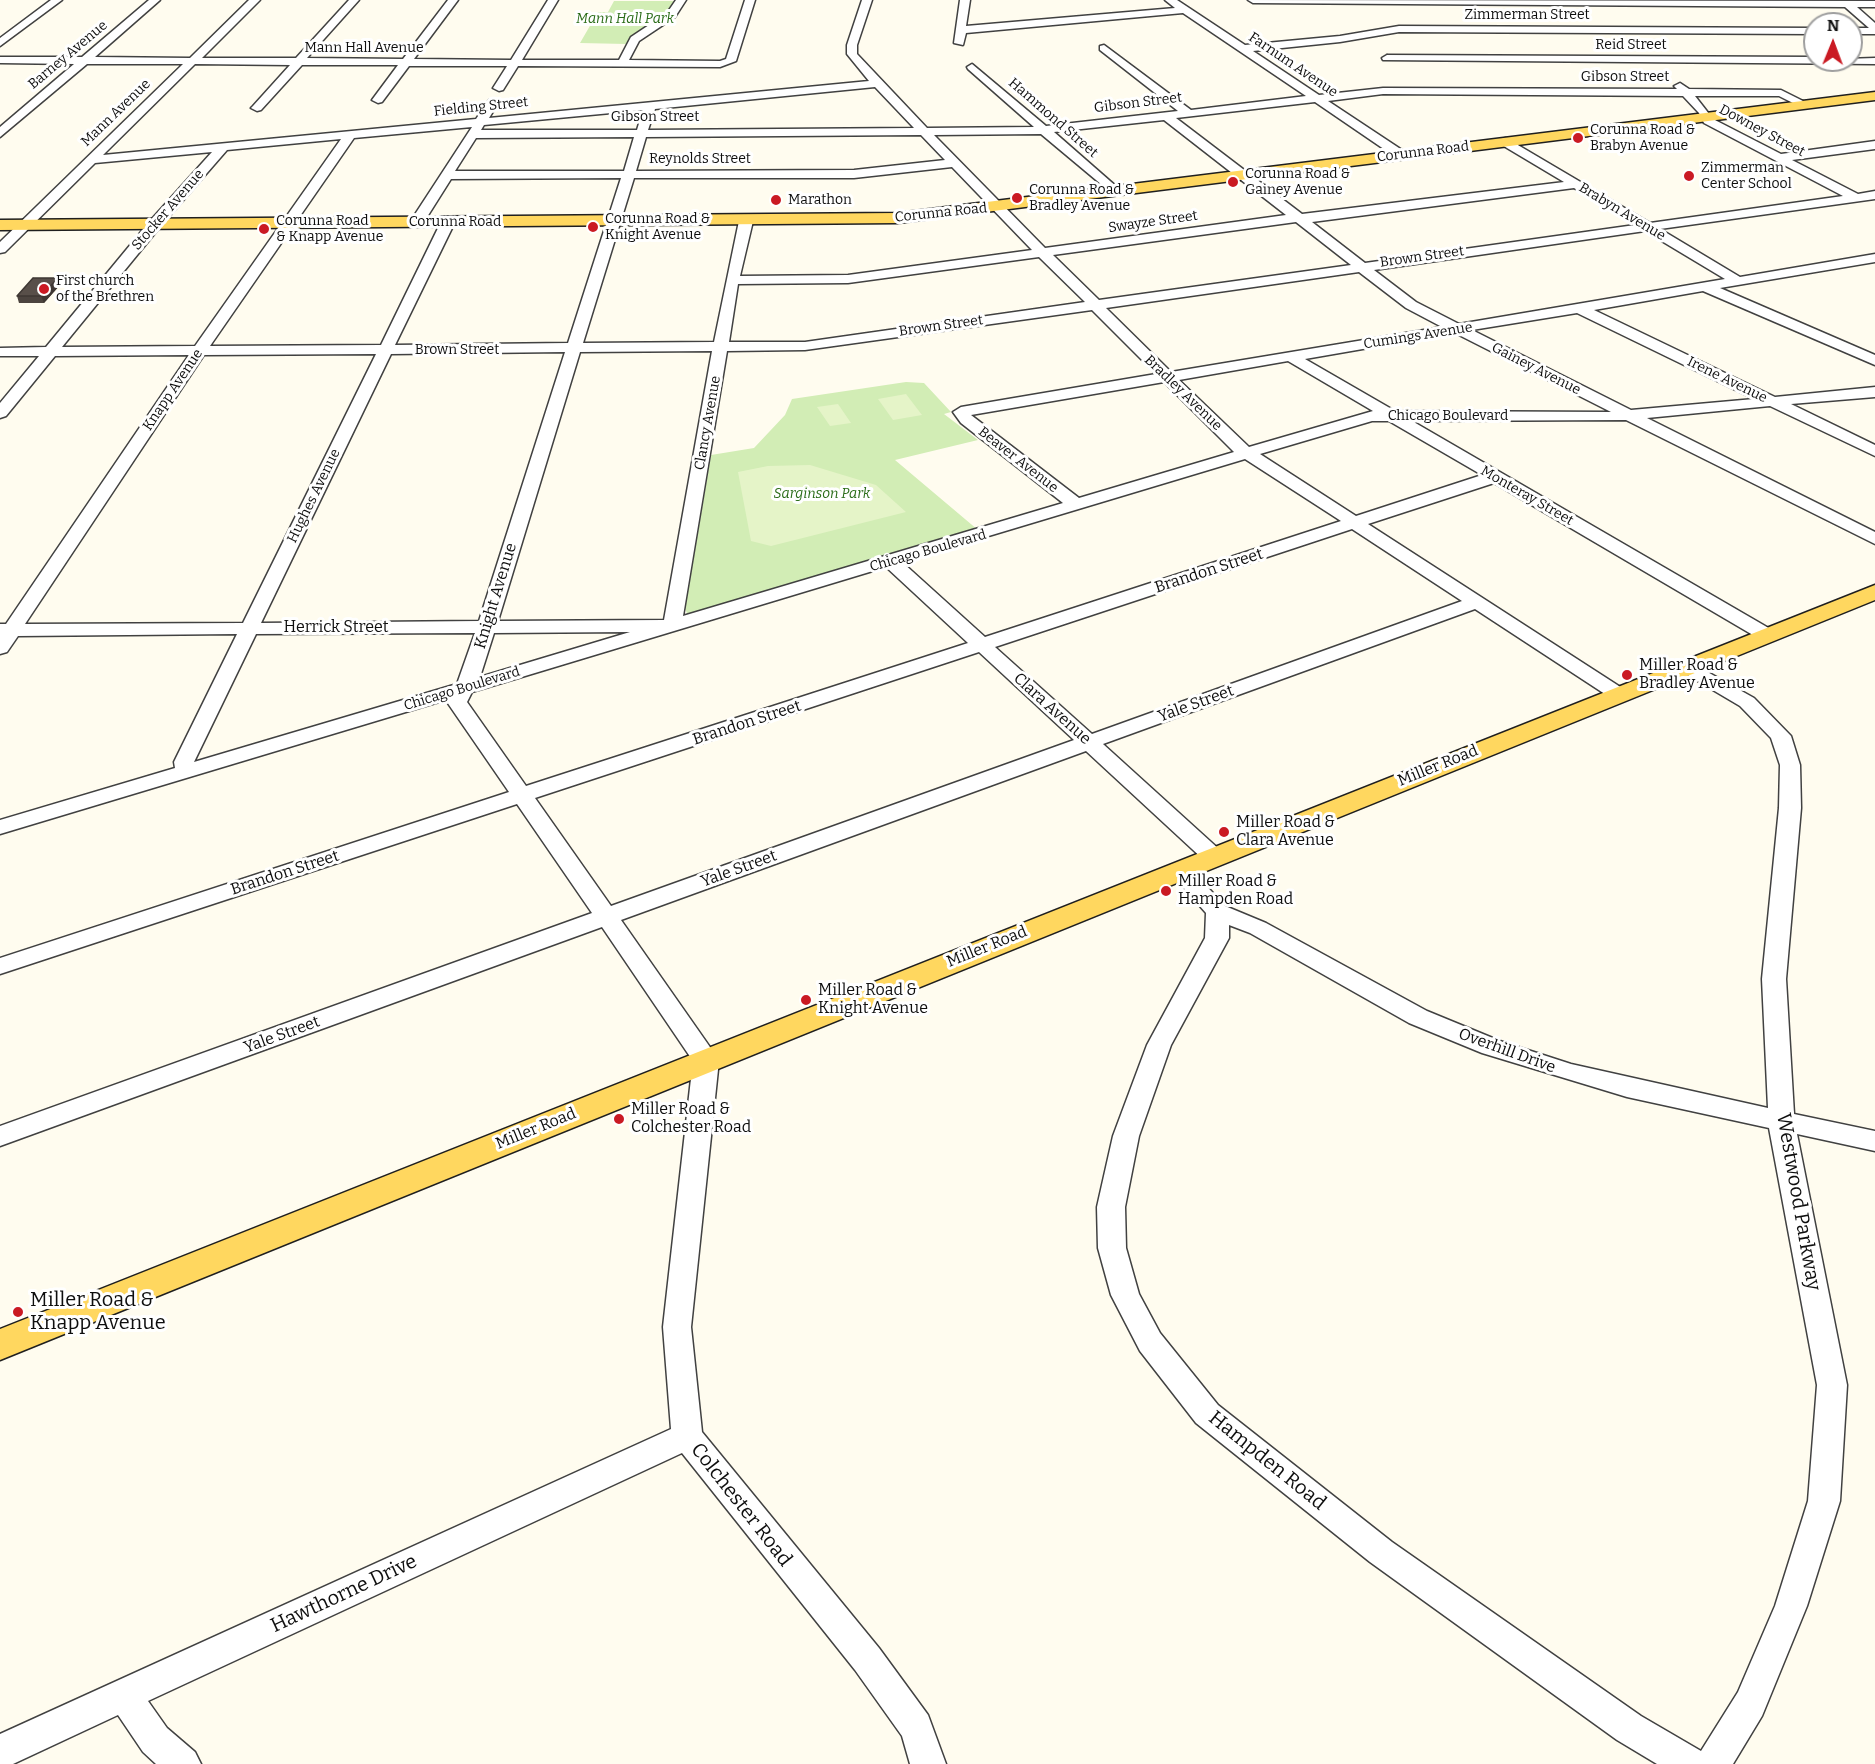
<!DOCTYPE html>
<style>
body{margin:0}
#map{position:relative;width:1875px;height:1764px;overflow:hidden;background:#fffcef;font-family:Bitter,serif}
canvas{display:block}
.north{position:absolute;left:1803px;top:12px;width:60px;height:60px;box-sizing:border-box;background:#fff;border:2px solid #9f9f9f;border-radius:50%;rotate:1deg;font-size:16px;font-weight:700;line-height:24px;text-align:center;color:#0e0e0e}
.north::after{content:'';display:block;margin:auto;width:21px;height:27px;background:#ca1a23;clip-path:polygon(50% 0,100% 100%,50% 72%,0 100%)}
</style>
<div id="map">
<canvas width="1875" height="1764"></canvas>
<div class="north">N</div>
</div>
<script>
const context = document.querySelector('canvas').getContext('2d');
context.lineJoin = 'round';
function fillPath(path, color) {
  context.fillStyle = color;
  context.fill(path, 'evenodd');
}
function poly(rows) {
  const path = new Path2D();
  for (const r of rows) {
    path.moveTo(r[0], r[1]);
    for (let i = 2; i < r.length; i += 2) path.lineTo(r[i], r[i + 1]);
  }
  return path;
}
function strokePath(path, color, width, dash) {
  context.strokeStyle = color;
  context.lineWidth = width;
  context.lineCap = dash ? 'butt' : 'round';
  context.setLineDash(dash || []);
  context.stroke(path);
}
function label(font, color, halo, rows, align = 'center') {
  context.font = font + ' Bitter,serif';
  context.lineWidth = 6;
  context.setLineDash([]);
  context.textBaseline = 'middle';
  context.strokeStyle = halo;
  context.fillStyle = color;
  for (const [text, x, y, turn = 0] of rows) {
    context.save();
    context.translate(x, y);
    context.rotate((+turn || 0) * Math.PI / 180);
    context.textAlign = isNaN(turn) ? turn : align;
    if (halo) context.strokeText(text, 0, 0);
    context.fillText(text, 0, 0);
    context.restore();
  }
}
fillPath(poly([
 [614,1,673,1,675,2,671,11,629,39,626,44,580,43,598,12,608,12],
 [906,382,924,383,951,412,944,414,978,440,895,460,978,530,691,614,687,613,685,609,711,455,754,448,785,415,792,399]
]), '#d2edb5');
fillPath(poly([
 [906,394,922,415,893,420,878,399],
 [838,404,851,423,830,426,817,407],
 [810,465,876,485,906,512,771,546,751,541,738,472,768,466]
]), '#e5f4c8');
const minor = poly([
 [51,0,62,0,0,46,0,38,51,0],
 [149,0,160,0,95,57,190,58,249,0,260,0,202,58,296,58,349,0,359,0,307,58,403,59,448,0,458,0,414,59,511,60,548,0,558,0,522,60,619,60,631,37,667,13,676,0,686,0,675,17,639,41,629,60,720,61,726,59,745,0,755,0,736,61,720,67,518,66,503,90,499,91,493,88,507,66,409,66,382,102,378,103,372,100,398,65,302,65,261,110,257,111,251,108,253,106,290,65,195,64,103,155,476,119,489,100,493,99,499,102,489,118,869,81,847,54,847,45,862,0,872,0,857,45,857,54,927,128,1034,127,968,69,967,67,972,64,1046,126,1178,111,1100,50,1100,46,1104,45,1191,110,1306,96,1183,13,966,33,963,45,954,43,960,0,970,0,966,26,1175,8,1165,0,1177,0,1245,45,1340,36,1399,26,1815,28,1815,34,1399,32,1340,42,1253,51,1319,95,1383,88,1677,89,1674,86,1680,83,1689,89,1781,90,1811,105,1801,107,1779,96,1695,96,1713,119,1781,154,1875,141,1875,149,1792,160,1858,194,1875,191,1875,199,1660,229,1740,277,1875,254,1875,262,1720,288,1875,355,1875,365,1703,291,1594,310,1775,397,1875,387,1875,397,1791,404,1875,445,1875,456,1770,406,1647,418,1875,532,1875,544,1626,420,1412,421,1772,630,1774,634,1772,638,1758,638,1494,483,1368,524,1625,690,1628,694,1625,698,1611,698,1475,609,1103,744,1221,851,1224,856,1221,861,1205,861,1086,751,621,920,719,1060,691,1327,702,1432,879,1648,928,1715,946,1764,910,1764,902,1736,855,1670,682,1453,148,1701,167,1728,195,1752,201,1764,156,1764,143,1752,118,1715,13,1764,0,1764,0,1734,671,1429,663,1327,693,1061,602,927,0,1146,0,1126,592,913,517,804,0,974,0,958,509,792,447,702,449,699,0,834,0,820,175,768,174,762,237,634,18,636,7,652,0,654,0,624,6,624,189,355,55,356,6,416,0,418,0,403,39,356,0,356,0,348,46,347,150,221,212,152,95,163,5,252,0,253,0,242,183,64,87,64,0,137,0,127,74,64,0,63,0,57,82,57,149,0],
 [875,87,914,128,648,130,655,109,875,87],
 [1383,94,1683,96,1699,113,1704,123,1843,196,1650,223,1506,138,1502,139,1502,145,1564,182,1302,214,1176,118,1315,102,1397,158,1405,158,1405,152,1328,101,1383,94],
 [643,110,637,130,481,130,484,125,643,110],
 [1164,120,1286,215,1045,248,934,135,1041,134,1114,195,1118,194,1118,188,1054,132,1164,120],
 [472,127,410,222,412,225,422,225,451,179,621,178,568,343,395,345,455,222,448,218,441,222,381,345,210,346,354,138,472,127],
 [921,135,945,160,854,170,636,171,646,137,921,135],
 [634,137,624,171,455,171,476,138,634,137],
 [341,139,195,346,62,347,160,227,227,150,341,139],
 [952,167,1032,250,848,275,740,276,753,221,746,217,739,221,714,342,583,343,634,178,854,178,952,167],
 [1574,188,1635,225,1365,263,1312,222,1574,188],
 [1296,222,1351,265,1099,300,1053,255,1296,222],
 [1645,231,1725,279,1459,324,1416,302,1374,270,1645,231],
 [1039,257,1085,302,805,342,729,342,738,284,848,283,1039,257],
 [1359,272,1406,308,1442,327,1171,372,1106,308,1359,272],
 [1092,310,1156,374,961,407,953,412,961,423,1063,503,683,616,727,351,805,350,1092,310],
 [1577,313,1754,399,1631,410,1472,330,1577,313],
 [1455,333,1611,412,1395,411,1305,359,1455,333],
 [712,351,664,620,498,621,580,352,712,351],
 [565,352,479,621,261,623,391,354,565,352],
 [376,354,243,623,25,624,204,355,376,354],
 [1288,361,1373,411,1249,447,1179,380,1288,361],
 [1164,382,1234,452,1079,498,971,415,1164,382],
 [1372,421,1389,421,1482,475,1356,516,1260,454,1372,421],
 [1245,459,1341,521,985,637,902,562,1245,459],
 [1352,529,1462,601,1092,734,995,647,1352,529],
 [886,567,968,643,526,786,467,702,472,692,886,567],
 [630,632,480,677,494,633,630,632],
 [475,633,457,684,194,762,256,634,475,633],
 [979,652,1074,740,611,906,535,798,979,652],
 [1248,0,1875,1,1875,7,1857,7,1875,23,1875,34,1851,34,1851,28,1869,28,1845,7,1253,3,1248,0],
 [1387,55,1815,57,1815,60,1875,58,1875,64,1383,60,1382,58,1387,55],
 [1686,660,1754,698,1791,736,1800,765,1801,808,1786,979,1794,1114,1875,1131,1875,1151,1797,1134,1847,1385,1840,1501,1807,1606,1762,1716,1733,1764,1657,1764,1617,1740,1370,1562,1196,1423,1140,1351,1111,1295,1098,1248,1097,1207,1113,1136,1147,1045,1205,938,1206,913,1168,870,1171,865,1179,863,1187,865,1225,906,1266,923,1427,1011,1500,1041,1571,1064,1768,1108,1762,979,1779,808,1780,765,1771,738,1740,706,1679,670,1676,666,1686,660],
 [1229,925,1250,933,1409,1023,1482,1053,1627,1097,1769,1128,1817,1385,1808,1501,1775,1606,1738,1692,1701,1751,1641,1716,1392,1542,1218,1405,1160,1333,1139,1294,1126,1248,1125,1207,1139,1136,1171,1045,1229,938,1229,925]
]);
const major = poly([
 [1875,92,1875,100,898,223,0,230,0,220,898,213,1875,92],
 [1875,585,1875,600,0,1360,0,1329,1875,585]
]);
strokePath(minor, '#414141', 3);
strokePath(major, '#1f1f1f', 3);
fillPath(minor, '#fff');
fillPath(major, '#ffd75f');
fillPath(poly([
 [58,278,60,285,44,303,19,303,17,296]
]), '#4c443f');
fillPath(poly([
 [58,278,60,285,44,303,41,296]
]), '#3e3733');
const building = poly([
 [33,278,58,278,41,296,17,296,33,278]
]);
fillPath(building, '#584f49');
strokePath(building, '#3e3733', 1.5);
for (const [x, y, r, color] of [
 [1578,138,6,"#ca1a23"],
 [1689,176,6,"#ca1a23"],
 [1233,182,6,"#ca1a23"],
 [1017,198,6,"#ca1a23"],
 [776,200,6,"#ca1a23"],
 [593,227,6,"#ca1a23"],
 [264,229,6,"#ca1a23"],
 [44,289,6,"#ca1a23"],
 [1627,675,6,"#ca1a23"],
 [1224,832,6,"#ca1a23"],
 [1166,891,6,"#ca1a23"],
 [806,1000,6,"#ca1a23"],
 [619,1119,6,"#ca1a23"],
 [18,1312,6,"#ca1a23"]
]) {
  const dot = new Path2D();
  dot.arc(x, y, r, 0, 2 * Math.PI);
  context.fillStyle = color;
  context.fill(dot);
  strokePath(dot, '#fff', 2);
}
label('14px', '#0e0e0e', '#fff', [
 ["Zimmerman Street",1527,15],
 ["Reid Street",1631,45],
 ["Mann Hall Avenue",364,48],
 ["Barney Avenue",68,55,-40],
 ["Farnum Avenue",1293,65,34],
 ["Gibson Street",1625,77],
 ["Gibson Street",1138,103,-7],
 ["Fielding Street",481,107,-6],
 ["Mann Avenue",116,113,-44],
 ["Gibson Street",655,117],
 ["Hammond Street",1053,118,41],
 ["Downey Street",1762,131,28],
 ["Corunna Road",1423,152,-7],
 ["Reynolds Street",700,159],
 ["Stocker Avenue",168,210,-49],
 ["Brabyn Avenue",1622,212,31],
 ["Corunna Road",941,213,-6],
 ["Corunna Road",455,222],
 ["Swayze Street",1153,222,-8],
 ["Brown Street",1422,257,-8],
 ["Brown Street",941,326,-8],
 ["Cumings Avenue",1418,336,-9],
 ["Brown Street",457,350],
 ["Gainey Avenue",1536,369,27],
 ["Irene Avenue",1727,380,26],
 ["Knapp Avenue",173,390,-56],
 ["Bradley Avenue",1183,393,44],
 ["Chicago Boulevard",1448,416],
 ["Clancy Avenue",708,423,-80],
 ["Beaver Avenue",1018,460,38],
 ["Hughes Avenue",314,496,-64],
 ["Monteray Street",1527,496,30],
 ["Chicago Boulevard",928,551,-16],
 ["Chicago Boulevard",462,689,-17]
]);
label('italic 14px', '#2a6c18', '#fff', [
 ["Mann Hall Park",625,19],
 ["Sarginson Park",822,494]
]);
label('14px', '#0e0e0e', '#fff', [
 ["Corunna Road &",1590,130],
 ["Brabyn Avenue",1590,146],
 ["Zimmerman",1701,168],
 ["Center School",1701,184],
 ["Corunna Road &",1245,174],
 ["Gainey Avenue",1245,190],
 ["Corunna Road &",1029,190],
 ["Bradley Avenue",1029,206],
 ["Marathon",788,200],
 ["Corunna Road &",605,219],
 ["Knight Avenue",605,235],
 ["Corunna Road",276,221],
 ["& Knapp Avenue",276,237],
 ["First church",56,281],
 ["of the Brethren",56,297]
], 'left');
label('16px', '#0e0e0e', '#fff', [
 ["Brandon Street",1209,571,-18],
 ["Knight Avenue",496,596,-73],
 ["Herrick Street",336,628],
 ["Yale Street",1196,704,-20],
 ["Clara Avenue",1052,709,42],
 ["Brandon Street",747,723,-18],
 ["Miller Road",1438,766,-22],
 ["Yale Street",739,869,-20],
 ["Brandon Street",285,873,-18],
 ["Miller Road",987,947,-22],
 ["Yale Street",282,1035,-20],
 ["Overhill Drive",1507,1051,20],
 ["Miller Road",536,1129,-22]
]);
label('16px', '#0e0e0e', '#fff', [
 ["Miller Road &",1639,666],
 ["Bradley Avenue",1639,684],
 ["Miller Road &",1236,823],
 ["Clara Avenue",1236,841],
 ["Miller Road &",1178,882],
 ["Hampden Road",1178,900],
 ["Miller Road &",818,991],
 ["Knight Avenue",818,1009],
 ["Miller Road &",631,1110],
 ["Colchester Road",631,1128]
], 'left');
label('20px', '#0e0e0e', '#fff', [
 ["Westwood Parkway",1798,1202,80],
 ["Hampden Road",1267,1461,39],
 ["Colchester Road",741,1505,52],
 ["Hawthorne Drive",344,1594,-25]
]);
label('20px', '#0e0e0e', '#fff', [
 ["Miller Road &",30,1300],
 ["Knapp Avenue",30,1323]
], 'left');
</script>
